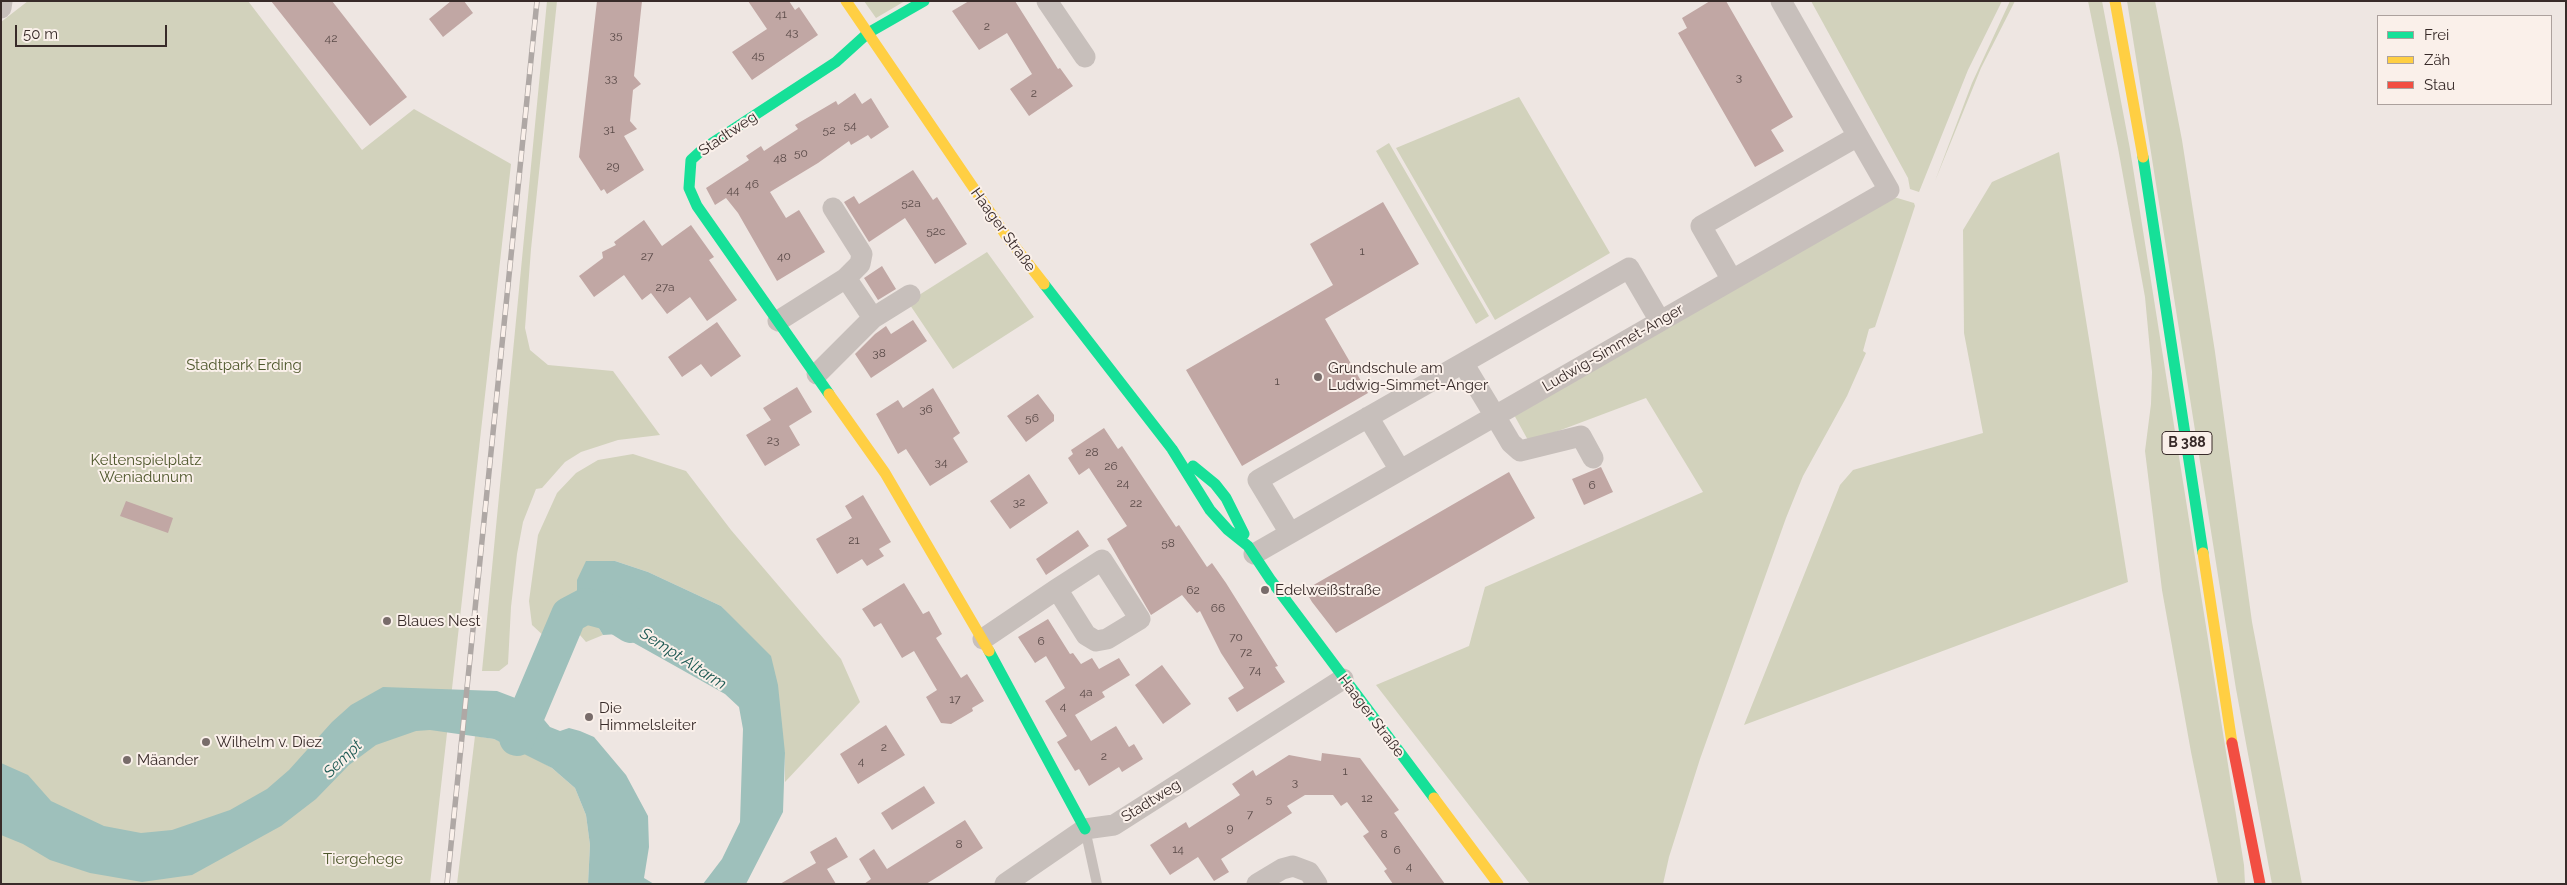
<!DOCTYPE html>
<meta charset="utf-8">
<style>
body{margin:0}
#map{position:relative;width:2567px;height:885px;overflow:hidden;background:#eee6e2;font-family:Raleway,sans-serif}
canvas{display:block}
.frame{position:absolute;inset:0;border:2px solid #382b29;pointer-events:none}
.legend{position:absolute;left:2377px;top:15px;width:175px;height:90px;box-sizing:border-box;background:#faf0ea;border:1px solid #aca19d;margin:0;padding:6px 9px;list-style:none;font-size:15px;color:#382b29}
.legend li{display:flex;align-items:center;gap:10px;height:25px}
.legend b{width:25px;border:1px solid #aca19d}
.scale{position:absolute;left:15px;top:25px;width:152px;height:22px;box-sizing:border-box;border:2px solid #382b29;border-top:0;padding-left:6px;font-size:15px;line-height:18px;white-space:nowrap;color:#382b29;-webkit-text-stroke:4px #faf0ea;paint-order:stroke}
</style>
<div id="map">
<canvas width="2567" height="885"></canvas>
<div class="frame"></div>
<ul class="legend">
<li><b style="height:6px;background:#16e098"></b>Frei</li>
<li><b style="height:6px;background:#ffcf43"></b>Zäh</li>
<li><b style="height:6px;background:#f24e42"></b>Stau</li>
</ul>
<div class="scale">50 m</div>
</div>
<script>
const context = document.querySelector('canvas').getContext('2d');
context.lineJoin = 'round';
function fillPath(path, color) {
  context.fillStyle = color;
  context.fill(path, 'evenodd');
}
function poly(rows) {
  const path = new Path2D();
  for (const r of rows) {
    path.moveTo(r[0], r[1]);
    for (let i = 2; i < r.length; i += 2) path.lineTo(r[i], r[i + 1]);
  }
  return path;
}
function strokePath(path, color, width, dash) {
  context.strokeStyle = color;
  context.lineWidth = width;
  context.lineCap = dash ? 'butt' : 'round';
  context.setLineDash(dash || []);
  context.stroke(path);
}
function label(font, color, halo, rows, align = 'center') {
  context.font = font + ' Raleway,sans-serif';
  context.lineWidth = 4;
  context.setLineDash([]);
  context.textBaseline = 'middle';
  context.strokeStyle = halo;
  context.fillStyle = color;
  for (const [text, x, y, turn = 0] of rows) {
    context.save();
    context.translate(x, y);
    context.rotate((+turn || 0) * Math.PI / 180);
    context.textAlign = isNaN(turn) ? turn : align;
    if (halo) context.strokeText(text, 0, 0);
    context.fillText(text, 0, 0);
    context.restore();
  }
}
fillPath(poly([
 [28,1,248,1,362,150,414,109,511,164,430,884,1,884,1,22],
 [547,1,557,1,531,249,525,328,530,350,548,365,613,371,660,435,618,440,581,452,565,462,542,488,536,489,523,522,517,554,511,607,508,664,499,671,482,671],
 [864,1,905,1,876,18],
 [1811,1,2002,1,1968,70,1919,192,1910,189,1908,178],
 [2010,1,2015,1,1981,68,1935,181,1972,83],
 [2088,1,2102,1,2130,149,2244,865,2245,884,2218,884,2191,752,2162,590,2145,451,2151,404,2152,372,2145,297,2118,148],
 [2127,1,2155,1,2182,140,2215,352,2252,622,2302,884,2272,884,2236,689],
 [1519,97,1610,253,1495,320,1396,148],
 [1389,143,1489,316,1476,324,1376,151],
 [2059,152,2128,582,1744,725,1840,485,1853,470,1983,433,1964,333,1963,230,1992,182],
 [1894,197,1914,203,1915,206,1875,327,1869,329,1863,351,1866,353,1847,396,1803,476,1786,518,1700,759,1669,857,1663,884,1530,884,1376,685,1469,646,1485,587,1703,492,1646,398,1529,442,1513,413],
 [987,252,1034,317,953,369,908,302],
 [633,454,686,471,731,530,841,659,860,702,785,782,785,753,745,632,721,606,648,572,615,561,577,597,586,606,603,635,586,642,559,611,554,636,545,637,532,625,529,601,538,535,557,493,576,473,598,460],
 [475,736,494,739,526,753,552,768,575,788,586,815,590,845,588,884,457,884]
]), '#d2d2bc');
fillPath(poly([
 [586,561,615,561,648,572,721,606,771,656,778,685,785,753,783,812,746,884,703,884,722,859,740,822,743,729,739,707,725,694,618,634,603,635,586,606,577,597,577,580],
 [383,687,497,691,531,704,550,727,560,731,569,728,580,731,594,737,626,775,648,816,649,847,644,878,654,884,588,884,590,845,586,815,575,788,552,768,494,739,430,730,416,731,376,745,349,765,316,799,281,826,192,875,142,882,90,873,50,860,23,844,1,835,1,763,28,775,51,801,104,826,141,833,172,830,230,810,267,789,289,770,332,722,351,705]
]), '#9ec0bb');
strokePath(poly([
 [517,738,569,615,586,606,612,613,631,625]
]), '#9ec0bb', 36);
fillPath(poly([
 [271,1,332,1,407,97,370,126],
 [451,1,464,1,473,13,443,37,429,19],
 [597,1,642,1,634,76,641,84,633,90,630,121,637,129,624,136,644,170,607,194,604,189,601,191,579,157],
 [748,1,789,1,795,10,799,7,818,35,752,80,732,52,767,29],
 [969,1,1015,1,1058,69,1060,68,1073,86,1029,116,1010,89,1032,74,1007,33,979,50,952,11],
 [1710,1,1726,1,1793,117,1771,130,1784,151,1755,167,1678,33,1687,28,1682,18],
 [855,93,862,104,871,98,889,127,871,139,868,135,851,145,849,141,818,163,770,192,786,218,799,210,825,252,777,281,738,213,726,198,715,205,706,188,749,160,746,156,761,146,764,151,798,129,795,125,836,101,838,105],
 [913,170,933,200,937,197,967,244,935,264,905,218,869,242,844,202,854,196,859,204],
 [1383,202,1419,264,1325,319,1368,393,1242,466,1186,370,1333,285,1310,244],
 [644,220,662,246,691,225,714,257,709,260,737,300,707,321,690,297,667,314,651,293,642,300,624,275,594,297,579,276,603,258,602,252,616,245,614,242],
 [882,266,896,289,878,300,864,278],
 [913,320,927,341,871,378,855,354,875,334,886,326,891,334],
 [717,322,741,356,711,377,701,364,682,377,668,357],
 [797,387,812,412,789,426,800,445,765,466,746,435,771,420,763,408],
 [933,388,960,433,953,438,968,462,930,486,906,449,898,454,876,414,898,400,903,408],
 [1038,394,1054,415,1054,421,1026,442,1007,416],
 [1104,428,1118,449,1122,446,1176,527,1179,525,1207,567,1212,563,1226,583,1278,666,1275,667,1285,682,1237,712,1228,698,1244,688,1221,653,1200,611,1197,613,1182,595,1151,615,1107,539,1127,526,1089,468,1079,475,1068,458,1073,454,1071,450],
 [1601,467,1613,492,1584,505,1572,479],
 [1509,472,1535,518,1336,633,1312,602,1305,590],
 [1029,474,1048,503,1010,529,990,501],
 [863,495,891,542,879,549,884,556,867,566,862,559,837,574,816,539,852,518,845,506],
 [126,501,173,518,168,533,120,516],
 [1078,530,1089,546,1046,575,1036,559],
 [904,583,923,614,929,611,942,634,936,638,961,678,967,674,984,701,972,708,973,711,951,724,941,723,926,697,937,690,914,651,902,658,881,623,874,627,862,609],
 [1048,619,1070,654,1073,653,1081,664,1092,658,1099,669,1119,658,1130,675,1102,692,1105,697,1075,715,1091,741,1116,726,1129,747,1134,744,1143,759,1122,772,1119,767,1089,786,1079,769,1075,771,1057,742,1067,736,1045,701,1065,688,1046,656,1035,663,1018,637],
 [1162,665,1191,704,1163,724,1135,685],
 [886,725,905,755,858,784,840,754],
 [1322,753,1360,758,1399,810,1394,813,1445,884,1393,884,1384,871,1387,869,1363,836,1369,832,1347,802,1341,806,1333,795,1305,795,1287,806,1292,813,1221,859,1229,872,1214,881,1198,857,1170,875,1150,845,1186,822,1189,828,1240,795,1232,784,1253,770,1256,776,1289,755,1321,761],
 [924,786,935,803,892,830,881,813],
 [965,820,983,848,939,876,926,884,864,884,871,879,859,859,874,849,887,869],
 [836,837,848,857,827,869,836,884,780,884,816,863,810,852]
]), '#c1a7a4');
strokePath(poly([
 [1085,829,1097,884]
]), '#c7bfbb', 10);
strokePath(poly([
 [1047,1,1085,57],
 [1781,1,1858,136],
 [1,8,2,1],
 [1858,136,1889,190,1732,280,1701,226,1858,136],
 [833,208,862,254,860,264,846,278],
 [873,318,910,295],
 [778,321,846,278,873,318,817,374],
 [1463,363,1629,268,1660,321],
 [1368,417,1400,470],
 [1593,458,1581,436,1520,451,1511,443,1495,416,1732,280],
 [1254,554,1495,416,1463,363,1258,480,1290,533],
 [983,639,1057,589,1102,560,1140,619,1107,639,1096,641,1086,635,1057,589],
 [1005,884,1085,829,1114,825,1343,679],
 [1257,884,1282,869,1293,866,1309,872,1317,884]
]), '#c7bfbb', 21);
strokePath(poly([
 [2143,157,2203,553],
 [1044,284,1172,449,1210,510,1228,530,1248,546,1270,579,1434,798],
 [829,394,697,206,689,188,691,160,703,149,836,62,868,33,924,1],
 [1193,466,1215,484,1226,498,1244,534],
 [989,651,1085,829]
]), '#16e098', 11);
strokePath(poly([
 [846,1,1005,234,1044,284],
 [2115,1,2143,157],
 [829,394,885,473,989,651],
 [2203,553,2232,743],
 [1434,798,1498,884]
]), '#ffcf43', 11);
strokePath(poly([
 [2232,743,2260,884]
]), '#f24e42', 11);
const rail = poly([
 [447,884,537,1]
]);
strokePath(rail, '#afa8a5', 5.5);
strokePath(rail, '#faf0ea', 4, [11]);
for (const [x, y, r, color] of [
 [1318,377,5,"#786c6a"],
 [1265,590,5,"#786c6a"],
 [387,621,5,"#786c6a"],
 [589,717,5,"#786c6a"],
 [206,742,5,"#786c6a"],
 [127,760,5,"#786c6a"]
]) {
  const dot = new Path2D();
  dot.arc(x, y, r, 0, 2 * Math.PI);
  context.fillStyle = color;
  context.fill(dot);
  strokePath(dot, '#faf0ea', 2);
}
label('12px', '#5a4a48', null, [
 ["41",781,14],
 ["2",987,26],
 ["43",792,32],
 ["35",616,35],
 ["42",331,38],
 ["45",758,55],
 ["3",1739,77],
 ["33",611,78],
 ["2",1034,93],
 ["54",850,125],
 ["31",609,129],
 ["52",829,130],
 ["50",801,153],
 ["48",780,158],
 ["29",613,166],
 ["46",752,184],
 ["44",733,190],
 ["52a",911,203],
 ["52c",936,231],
 ["1",1362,251],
 ["27",647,256],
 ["40",784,256],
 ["27a",665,287],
 ["38",879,353],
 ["1",1277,381],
 ["36",926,409],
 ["56",1032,418],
 ["23",773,440],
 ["28",1092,452],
 ["34",941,462],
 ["26",1111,466],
 ["24",1123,483],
 ["6",1592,485],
 ["32",1019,502],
 ["22",1136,503],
 ["21",854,540],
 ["58",1168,543],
 ["62",1193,590],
 ["66",1218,608],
 ["70",1236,637],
 ["6",1041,641],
 ["72",1246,652],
 ["74",1255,670],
 ["4a",1086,692],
 ["17",955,699],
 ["4",1063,706],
 ["2",884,747],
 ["2",1104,756],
 ["4",861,761],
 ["1",1345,771],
 ["3",1295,782],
 ["12",1367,798],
 ["5",1269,799],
 ["7",1250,814],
 ["9",1230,828],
 ["8",1384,834],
 ["8",959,844],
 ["14",1178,849],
 ["6",1397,850],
 ["4",1409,866]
]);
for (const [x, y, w] of [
 [2187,443,50]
]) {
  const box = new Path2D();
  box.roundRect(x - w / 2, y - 11.5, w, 23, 4);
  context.fillStyle = '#faf0ea';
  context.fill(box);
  strokePath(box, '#382b29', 1);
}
label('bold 14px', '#382b29', null, [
 ["B 388",2187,443]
]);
label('15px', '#382b29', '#faf0ea', [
 ["Stadtweg",728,134,-34],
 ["Haager Straße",1003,230,54],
 ["Ludwig-Simmet-Anger",1613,348,-30],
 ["Haager Straße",1371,716,53],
 ["Stadtweg",1151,801,-32]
]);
label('15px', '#4e572c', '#faf0ea', [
 ["Stadtpark Erding",244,365],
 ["Keltenspielplatz",146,460],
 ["Weniadunum",146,477],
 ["Tiergehege",363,859]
]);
label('15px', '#382b29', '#faf0ea', [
 ["Grundschule am",1328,368],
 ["Ludwig-Simmet-Anger",1328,385],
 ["Edelweißstraße",1275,590],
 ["Blaues Nest",397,621],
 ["Die",599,708],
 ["Himmelsleiter",599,725],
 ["Wilhelm v. Diez",216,742],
 ["Mäander",137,760]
], 'left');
label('italic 16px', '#1e5a54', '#faf0ea', [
 ["Sempt Altarm",683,659,33],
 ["Sempt",343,759,-44]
]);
</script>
